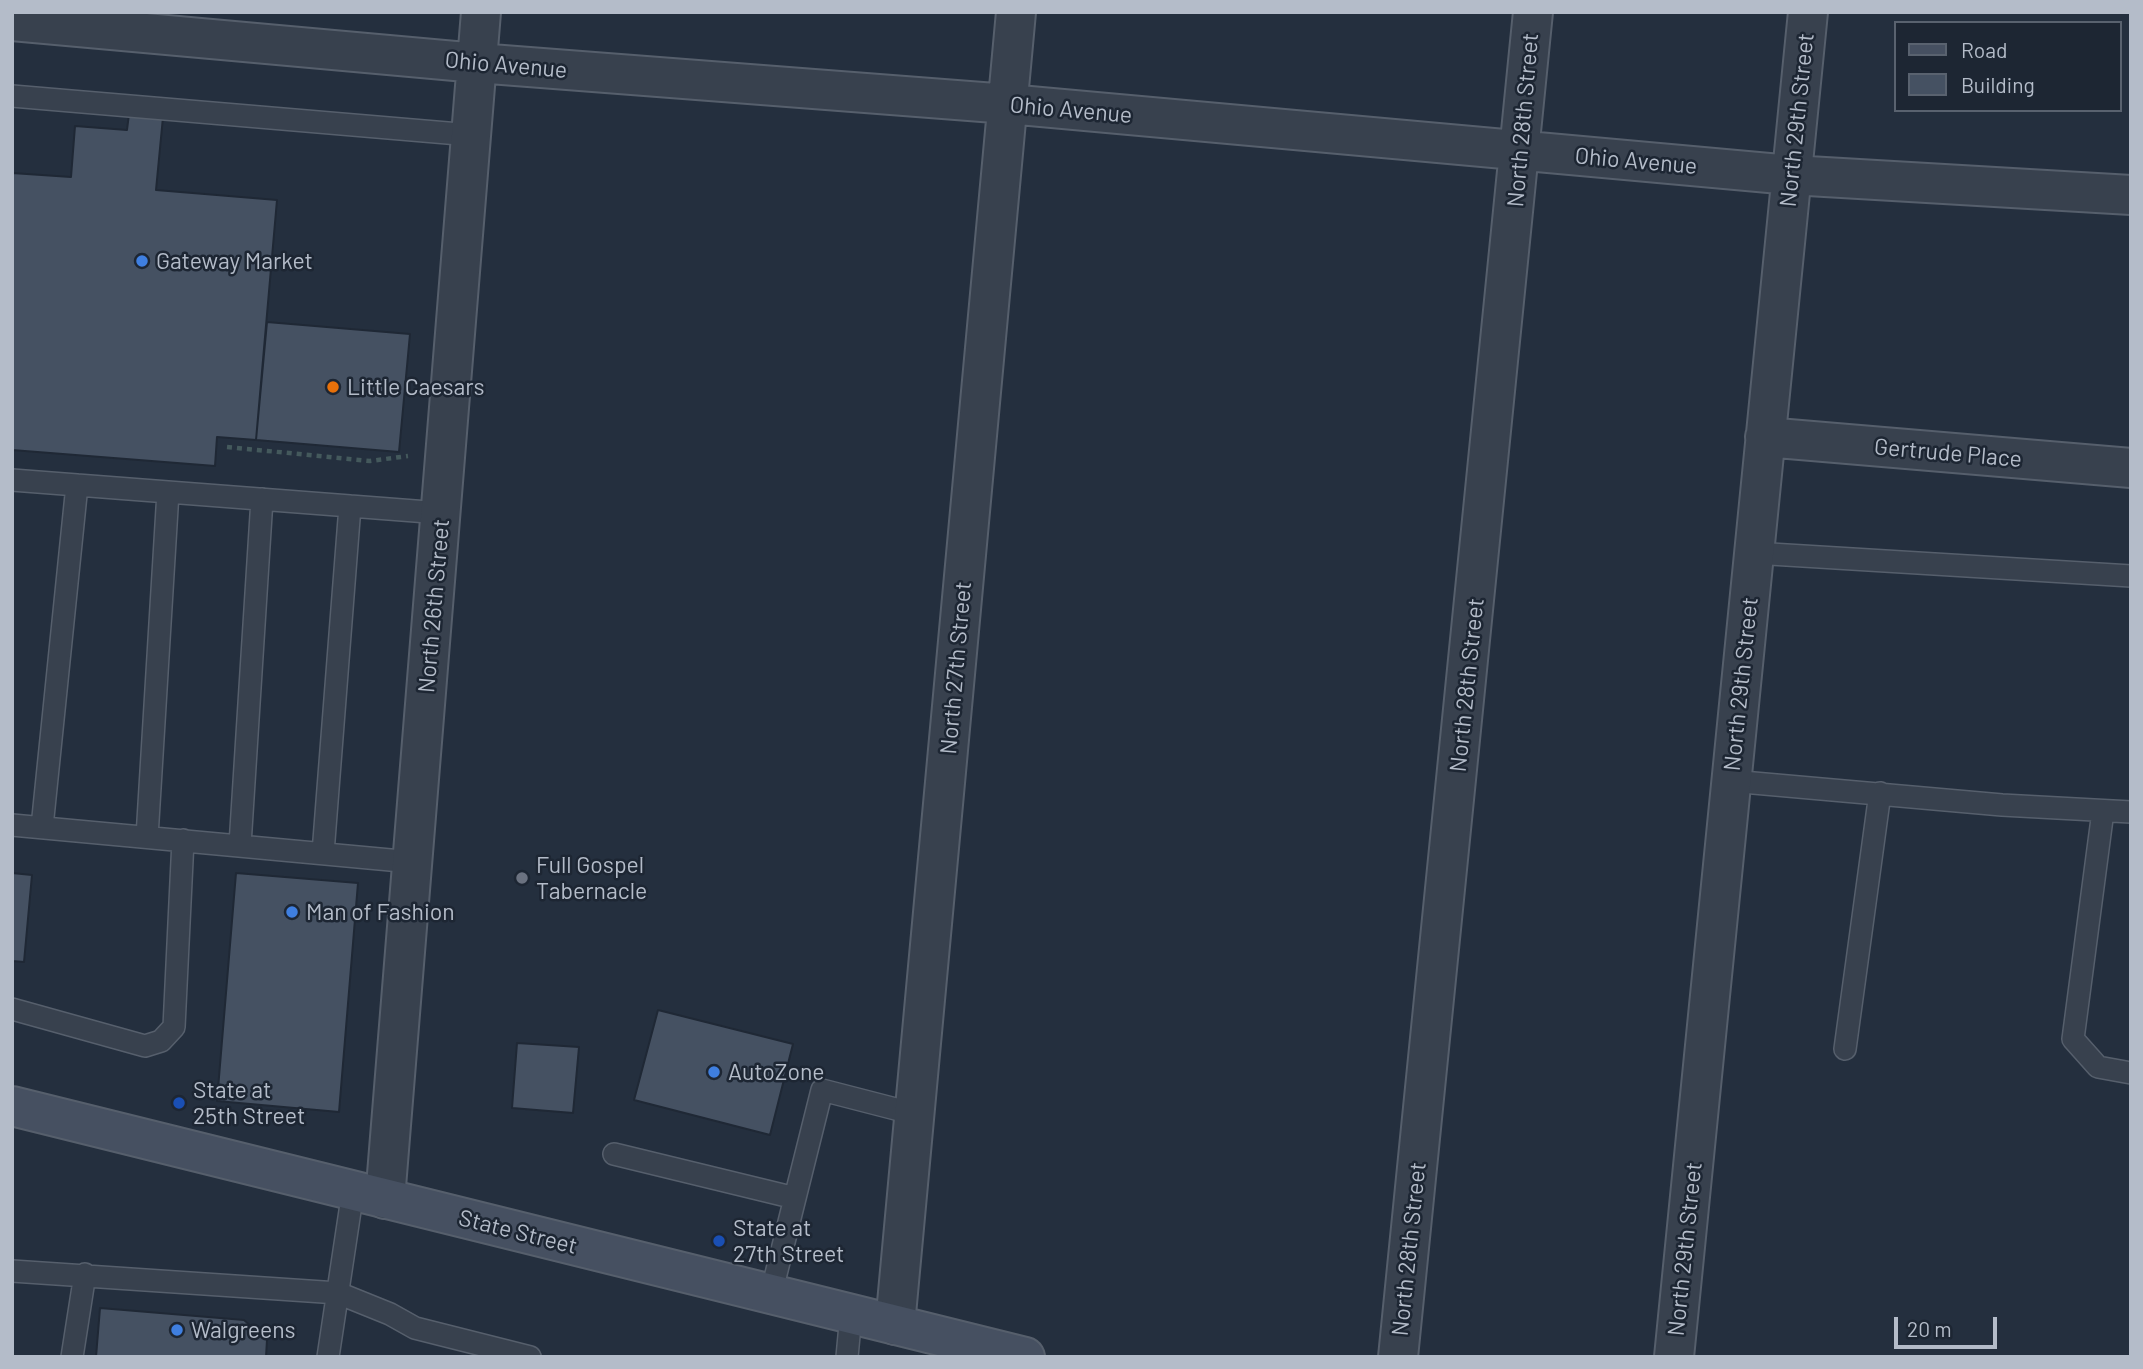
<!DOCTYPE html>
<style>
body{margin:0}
#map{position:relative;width:2143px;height:1369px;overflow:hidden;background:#242f3e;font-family:Barlow,sans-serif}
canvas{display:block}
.frame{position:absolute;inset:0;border:14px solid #b4bcc9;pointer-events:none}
.legend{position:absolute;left:1894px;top:21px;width:228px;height:91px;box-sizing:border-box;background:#1d2633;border:2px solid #59626f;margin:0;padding:9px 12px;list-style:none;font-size:21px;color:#b4bcc9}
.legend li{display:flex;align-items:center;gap:14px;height:35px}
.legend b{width:35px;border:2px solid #59626f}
.scale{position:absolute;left:1894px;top:1317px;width:103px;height:32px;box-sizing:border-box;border:4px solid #b4bcc9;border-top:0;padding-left:9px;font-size:21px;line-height:24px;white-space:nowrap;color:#b4bcc9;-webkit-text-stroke:5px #1d2633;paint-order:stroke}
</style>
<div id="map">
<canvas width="2143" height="1369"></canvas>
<div class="frame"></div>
<ul class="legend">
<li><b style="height:9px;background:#465061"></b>Road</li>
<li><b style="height:19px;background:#455162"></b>Building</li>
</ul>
<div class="scale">20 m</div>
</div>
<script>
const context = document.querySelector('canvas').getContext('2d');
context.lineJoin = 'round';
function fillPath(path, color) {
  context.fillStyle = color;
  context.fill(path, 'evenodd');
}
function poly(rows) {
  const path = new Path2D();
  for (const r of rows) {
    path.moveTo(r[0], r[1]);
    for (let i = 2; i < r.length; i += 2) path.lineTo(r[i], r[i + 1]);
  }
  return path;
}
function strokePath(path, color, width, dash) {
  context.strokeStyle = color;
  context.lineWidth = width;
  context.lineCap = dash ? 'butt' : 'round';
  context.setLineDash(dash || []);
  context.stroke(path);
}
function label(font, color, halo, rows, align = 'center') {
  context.font = font + ' Barlow,sans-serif';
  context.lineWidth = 5;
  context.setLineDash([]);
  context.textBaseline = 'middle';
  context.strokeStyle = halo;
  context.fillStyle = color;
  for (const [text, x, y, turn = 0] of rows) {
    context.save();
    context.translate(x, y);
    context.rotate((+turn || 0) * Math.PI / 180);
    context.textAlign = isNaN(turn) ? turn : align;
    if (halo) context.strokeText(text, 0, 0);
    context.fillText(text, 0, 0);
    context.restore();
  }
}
const building = poly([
 [129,114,163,117,156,190,277,200,256,440,217,437,215,466,12,450,12,173,71,177,75,126,127,130,129,114],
 [267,322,410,334,399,452,256,440,267,322],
 [12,873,32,875,24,962,12,961,12,873],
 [236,873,358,883,339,1112,217,1101,236,873],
 [658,1010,793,1044,770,1135,634,1100,658,1010],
 [517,1043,579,1047,573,1113,512,1108,517,1043],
 [100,1308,244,1320,267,1340,266,1357,96,1357,100,1308]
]);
fillPath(building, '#455162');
strokePath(building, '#1f2835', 2);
const lane = poly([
 [12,96,471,135],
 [12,480,441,513],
 [1754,553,2131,576],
 [1731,781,2002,805,2131,812],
 [2103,811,2073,1039,2098,1067,2131,1073],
 [12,825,412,862],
 [42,827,77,485],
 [147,837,168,492],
 [240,845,262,499],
 [323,853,350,506],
 [12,1009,145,1046,161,1041,174,1027,183,840],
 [1845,1049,1880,793],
 [614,1154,795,1198],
 [12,1271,338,1293,390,1314,415,1328,530,1357],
 [771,1294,822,1090,915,1114],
 [72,1357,85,1274],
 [328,1357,353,1191],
 [847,1357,851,1314]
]);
const street = poly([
 [12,21,477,63,1008,104,1791,175,2131,195],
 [1765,437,2131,468],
 [385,1199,481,12],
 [895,1325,1016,12],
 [1398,1357,1533,12],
 [1674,1357,1808,12]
]);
const secondary = poly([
 [12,1106,1025,1357]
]);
strokePath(lane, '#565f6c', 24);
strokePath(street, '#565f6c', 42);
strokePath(secondary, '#565f6c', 42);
strokePath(poly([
 [227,447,370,461,408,456]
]), '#44595c', 4.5, [5, 5]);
strokePath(lane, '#38414e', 21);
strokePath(street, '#38414e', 38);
strokePath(secondary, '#465061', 38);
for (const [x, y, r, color] of [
 [142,261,7,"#3f7fe0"],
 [333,387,7,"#e8710a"],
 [522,878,7,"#6b7280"],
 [292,912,7,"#3f7fe0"],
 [714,1072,7,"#3f7fe0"],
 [179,1103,7,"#1a4fb4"],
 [719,1241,7,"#1a4fb4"],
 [177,1330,7,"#3f7fe0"]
]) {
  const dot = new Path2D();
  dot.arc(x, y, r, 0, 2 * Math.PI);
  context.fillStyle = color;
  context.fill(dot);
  strokePath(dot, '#1d2633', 2.5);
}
label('23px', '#b4bcc9', '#1d2633', [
 ["Ohio Avenue",506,65,5],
 ["Ohio Avenue",1071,110,5],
 ["North 28th Street",1523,120,-85],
 ["North 29th Street",1797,120,-84],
 ["Ohio Avenue",1636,161,5],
 ["Gertrude Place",1948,453,5],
 ["North 26th Street",434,606,-85],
 ["North 27th Street",956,668,-85],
 ["North 29th Street",1741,684,-84],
 ["North 28th Street",1467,685,-84],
 ["State Street",518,1232,14],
 ["North 28th Street",1409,1249,-84],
 ["North 29th Street",1685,1249,-84]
]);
label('23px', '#b4bcc9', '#1d2633', [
 ["Gateway Market",156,261],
 ["Little Caesars",347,387],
 ["Full Gospel",536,865],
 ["Tabernacle",536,891],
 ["Man of Fashion",306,912],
 ["AutoZone",728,1072],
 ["State at",193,1090],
 ["25th Street",193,1116],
 ["State at",733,1228],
 ["27th Street",733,1254],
 ["Walgreens",191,1330]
], 'left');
</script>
